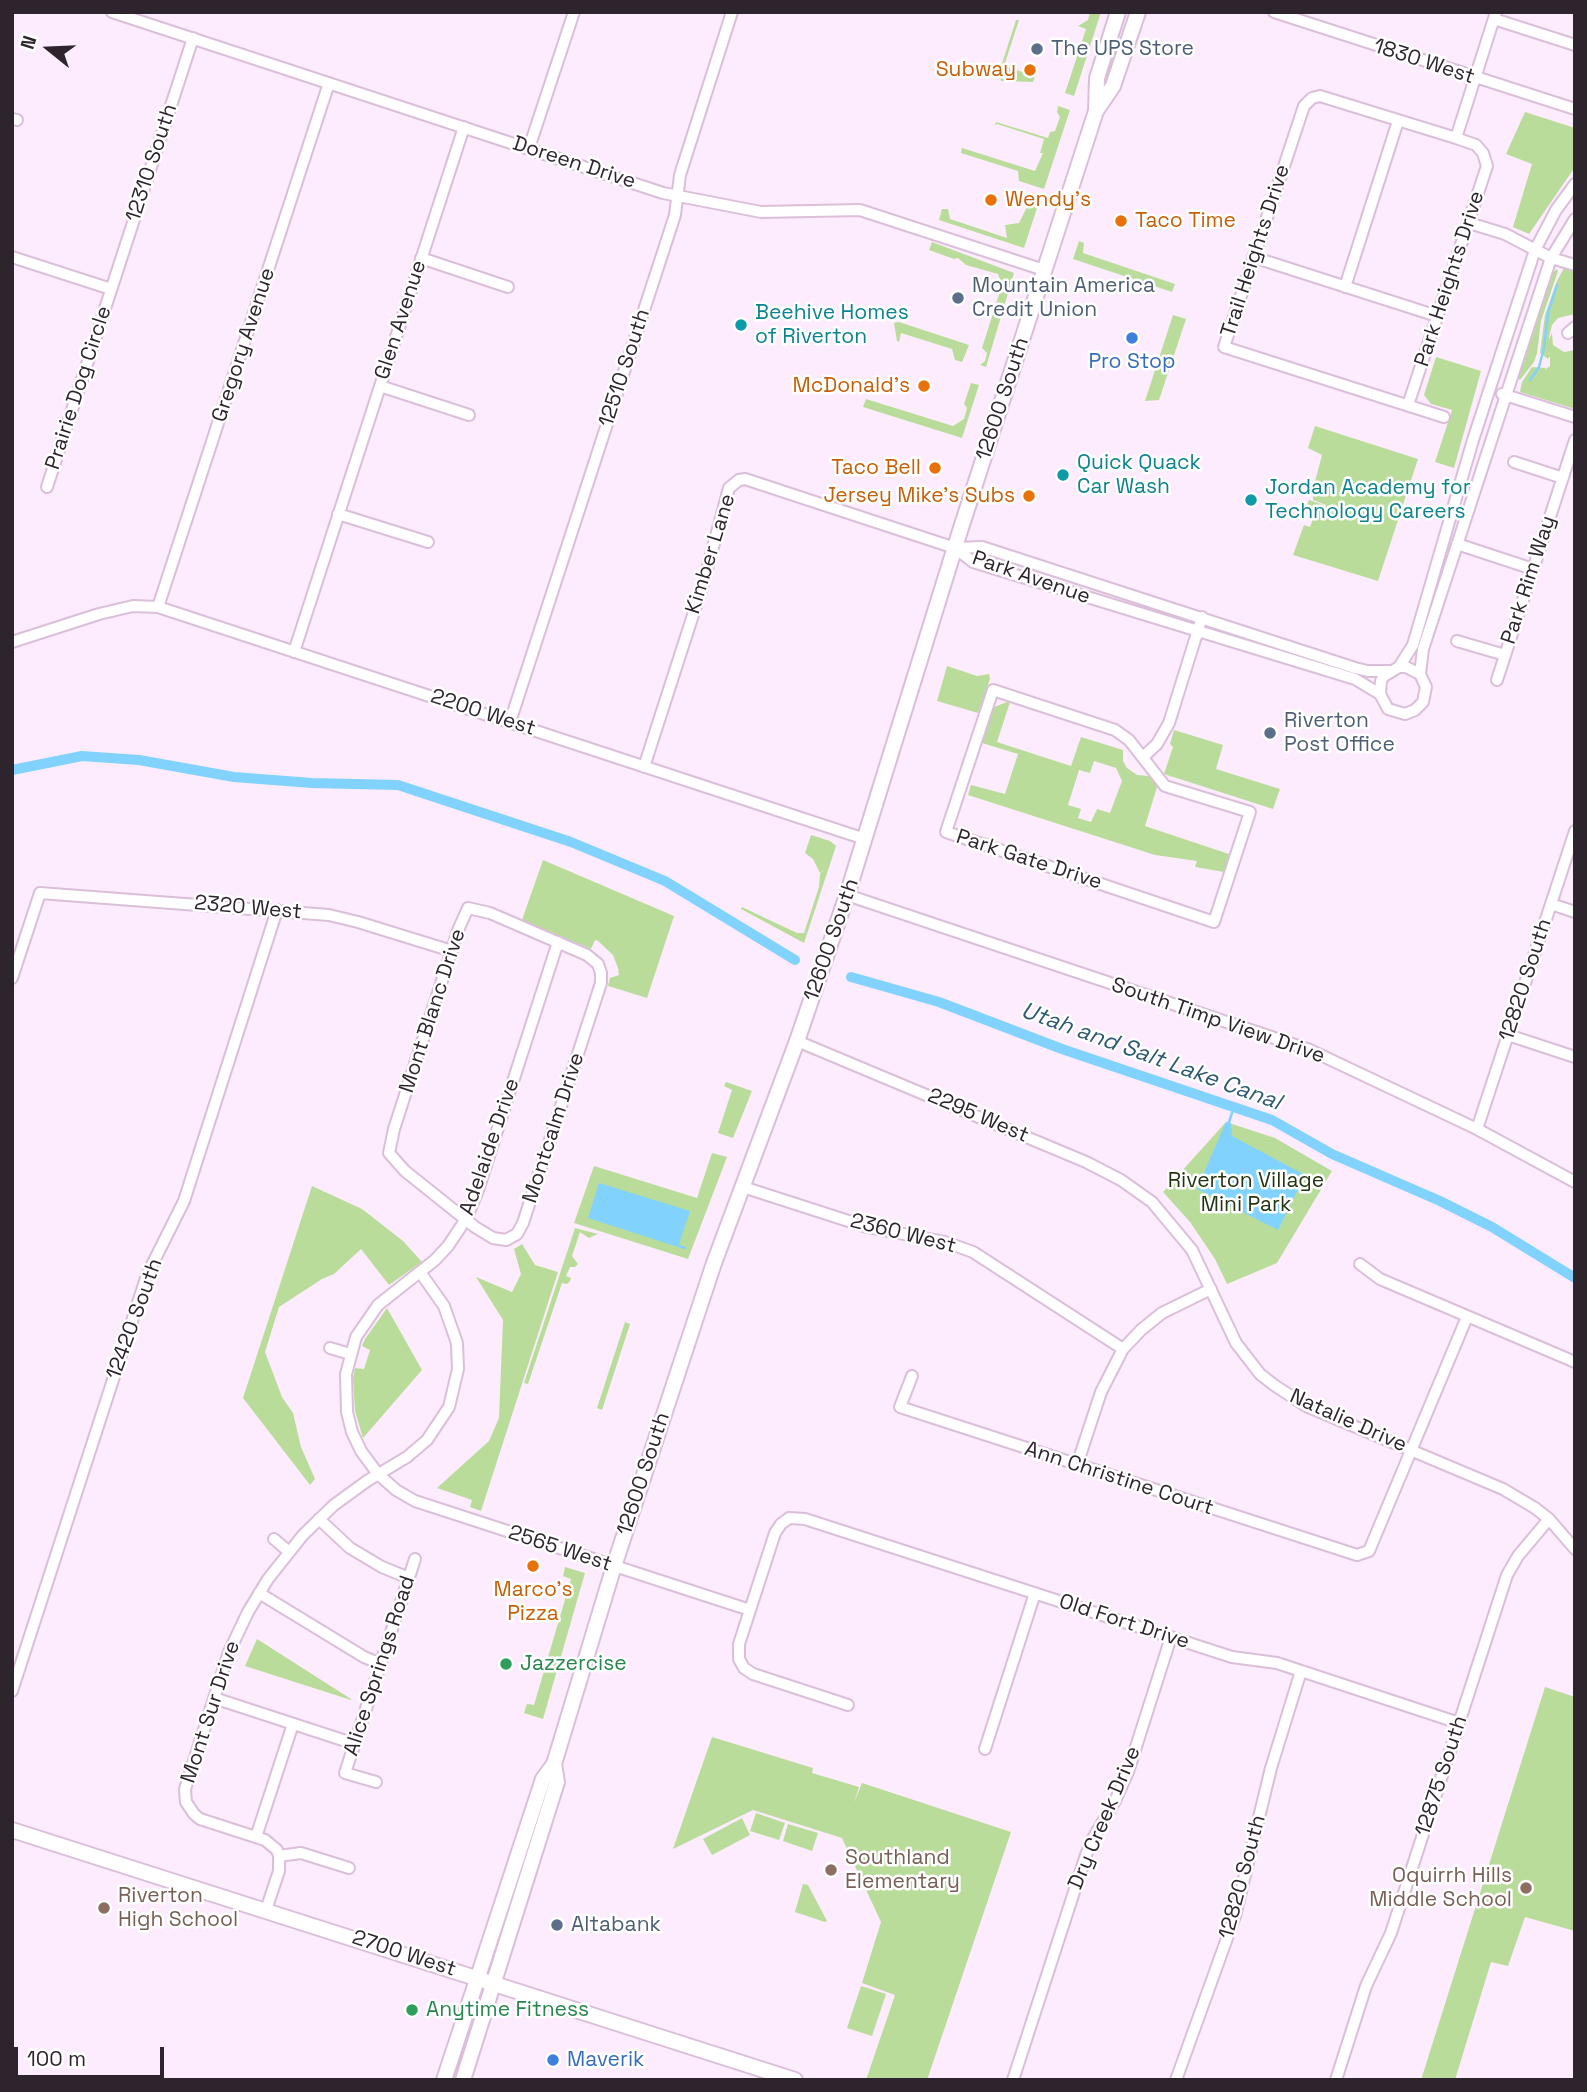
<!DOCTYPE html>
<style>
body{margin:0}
#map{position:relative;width:1587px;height:2092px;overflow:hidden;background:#fdecfd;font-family:"Space Grotesk",sans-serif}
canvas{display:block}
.frame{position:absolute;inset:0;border:14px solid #2e242e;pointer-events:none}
.north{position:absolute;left:14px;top:14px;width:70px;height:70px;-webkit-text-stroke:5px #fff;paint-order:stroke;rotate:288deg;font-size:19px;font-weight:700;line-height:28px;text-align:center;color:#2e242e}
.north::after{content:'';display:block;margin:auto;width:24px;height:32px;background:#2e242e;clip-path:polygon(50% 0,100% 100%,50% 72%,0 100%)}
.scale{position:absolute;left:14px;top:2047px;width:150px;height:32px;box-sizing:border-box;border:4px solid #2e242e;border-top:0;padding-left:9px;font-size:21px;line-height:24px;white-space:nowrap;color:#2e242e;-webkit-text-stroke:5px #fff;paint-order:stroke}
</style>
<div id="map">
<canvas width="1587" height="2092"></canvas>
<div class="frame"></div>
<div class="north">N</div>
<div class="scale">100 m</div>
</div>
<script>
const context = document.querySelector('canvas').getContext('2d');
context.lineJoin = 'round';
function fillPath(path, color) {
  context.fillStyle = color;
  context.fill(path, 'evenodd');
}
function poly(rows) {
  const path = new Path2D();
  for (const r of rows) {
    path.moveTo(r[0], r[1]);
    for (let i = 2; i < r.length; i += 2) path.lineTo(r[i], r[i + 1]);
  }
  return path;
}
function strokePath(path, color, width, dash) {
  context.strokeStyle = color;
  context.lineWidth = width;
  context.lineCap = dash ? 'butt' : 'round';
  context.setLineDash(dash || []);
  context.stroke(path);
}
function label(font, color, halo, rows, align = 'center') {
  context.font = font + ' "Space Grotesk",sans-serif';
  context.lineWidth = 5;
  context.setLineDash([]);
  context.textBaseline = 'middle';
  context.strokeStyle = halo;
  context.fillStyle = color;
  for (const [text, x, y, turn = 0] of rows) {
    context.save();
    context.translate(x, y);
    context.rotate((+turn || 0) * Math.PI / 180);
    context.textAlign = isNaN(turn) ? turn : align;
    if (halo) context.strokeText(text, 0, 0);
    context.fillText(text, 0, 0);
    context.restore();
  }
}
fillPath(poly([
 [1090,12,1101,12,1074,96,1065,93,1086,29,1078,26,1088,20],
 [1016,20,1019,20,1004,66,1035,76,1033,82,1001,81,999,73],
 [1058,106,1070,110,1044,189,1019,181,1018,171,961,153,962,148,1035,171,1043,153,1040,153,1044,139,997,124,995,126,996,122,1048,138,1050,132,1055,131,1060,117,1057,112],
 [1525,112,1575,128,1575,167,1529,234,1513,227,1532,164,1506,154],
 [1030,201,1039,202,1024,248,939,220,942,209,948,209,950,219,1007,238,1005,225,1019,223],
 [1079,241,1084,243,1083,253,1175,284,1172,292,1073,259],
 [932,242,1014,273,986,367,980,365,985,361,987,353,982,348,1002,285,998,274,966,265,958,258,954,259,929,250],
 [1564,268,1575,271,1575,314,1558,318,1552,325,1549,337,1549,339,1552,333,1553,345,1564,352,1575,350,1575,409,1520,392,1522,382,1532,367,1546,368,1545,370,1550,366,1550,356,1548,359,1540,353,1545,315,1557,281],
 [1556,269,1558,271,1541,321,1537,353,1534,362,1520,380,1518,378,1552,274],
 [1173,315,1186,319,1159,400,1145,401],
 [899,322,969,345,962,362,955,360,952,349,901,333,899,342,897,341,894,323],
 [1436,357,1481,371,1454,468,1435,462,1452,410,1431,404,1424,395],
 [971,383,979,385,962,438,863,407,866,399,953,426,964,419,967,408,964,404],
 [1315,426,1418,459,1378,581,1293,555,1304,525,1310,527,1315,514,1305,510,1309,500,1324,505,1320,516,1322,517,1326,505,1313,500,1313,489,1322,455,1308,448],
 [947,666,977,676,989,674,990,679,978,713,937,701],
 [1007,702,1010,702,997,742,1071,766,1081,737,1123,750,1123,761,1127,768,1137,775,1149,776,1158,784,1145,826,1229,854,1224,872,1195,867,1197,861,1155,855,968,795,971,785,1005,794,1018,754,982,743,994,707],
 [1094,761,1116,768,1122,781,1110,813,1097,809,1091,822,1078,818,1081,809,1068,805,1079,770,1090,773],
 [1174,730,1223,745,1216,769,1280,789,1273,809,1164,774,1173,747,1170,744],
 [811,835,830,841,836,846,804,943,741,909,742,907,797,933,804,933,819,887,820,874,825,868,820,873,813,859,805,853],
 [543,860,674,916,647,998,608,986,610,978,619,975,618,968,613,955,598,941,595,940,591,949,522,920],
 [726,1082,752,1091,733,1138,718,1133,732,1090,724,1086],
 [1226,1122,1275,1138,1332,1171,1277,1263,1227,1284,1215,1259,1190,1222,1163,1192],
 [712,1153,727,1157,688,1259,574,1223,594,1166,697,1198],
 [312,1186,362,1209,403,1241,422,1262,389,1285,361,1249,334,1274,322,1279,279,1307,265,1352,282,1397,293,1413,301,1447,315,1479,310,1485,243,1398],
 [575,1228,598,1234,589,1238,580,1232,572,1256,578,1264,575,1267,570,1267,566,1276,571,1278,570,1281,567,1284,562,1283,528,1384,524,1383],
 [522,1244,535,1265,558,1272,481,1511,470,1507,472,1500,437,1488,489,1441,499,1418,503,1320,476,1277,512,1292,521,1274,514,1249],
 [387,1308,422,1370,363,1438,355,1411,353,1378,355,1368,364,1369,370,1350,362,1346,365,1339],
 [625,1322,630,1324,602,1410,597,1408],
 [565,1567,585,1573,543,1719,524,1713,527,1704,534,1705,571,1579,563,1576],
 [257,1639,351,1699,351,1700,245,1666],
 [1545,1687,1575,1697,1575,1931,1525,1917,1508,1966,1491,1962,1455,2080,1421,2080],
 [712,1737,813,1768,812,1773,859,1787,854,1803,862,1783,1011,1832,927,2080,866,2080,895,1995,862,1983,881,1922,842,1838,753,1810,673,1849],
 [756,1813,785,1823,779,1840,750,1831],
 [742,1818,750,1835,712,1855,703,1839],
 [788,1824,818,1833,812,1851,783,1841],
 [803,1884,808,1885,827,1921,825,1922,795,1912],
 [861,1986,886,1994,872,2036,847,2028]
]), '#badc9b');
fillPath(poly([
 [1226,1122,1231,1123,1232,1136,1305,1175,1278,1230,1197,1189],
 [599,1183,690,1211,678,1247,588,1218]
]), '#81d2fd');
strokePath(poly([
 [1530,380,1539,367,1544,348,1548,313,1557,285],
 [1229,1122,1234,1107],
 [679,1246,685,1248]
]), '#81d2fd', 2.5);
strokePath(poly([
 [12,770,82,756,139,760,234,777,312,783,398,785,571,842,665,881,795,960],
 [851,977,939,1002,1062,1049,1272,1120,1332,1154,1440,1201,1492,1227,1575,1278]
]), '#81d2fd', 10);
const minor = poly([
 [112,12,663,193,761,212,860,210,1044,270],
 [1274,12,1575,109],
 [1494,19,1575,45],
 [12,119,17,120],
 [1456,138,1496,12],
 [529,148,574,12],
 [1469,223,1505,234,1551,258,1575,265],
 [12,257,111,289],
 [1253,257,1437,316],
 [421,258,508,287],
 [1345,287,1398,121],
 [1568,333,1575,327],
 [380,386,469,415],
 [1502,394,1575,417],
 [1408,405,1487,166,1483,153,1476,145,1456,138,1320,96,1312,98,1304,106,1224,347,1444,417],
 [1514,462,1563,478],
 [47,487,193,38],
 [338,514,428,542],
 [1457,544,1533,569],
 [955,548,982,547,1355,668,1368,671,1389,671],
 [158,607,329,83],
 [1457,641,1505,655],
 [12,642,99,614,133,606,158,607,865,839],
 [294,652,464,127],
 [1399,667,1413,645,1473,440,1535,250,1556,210,1575,184],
 [1420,674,1406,667,1399,667,1384,676,1381,681,1380,694,1388,709,1405,714,1415,710,1423,702,1426,687,1420,674,1423,649,1551,258,1575,219],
 [1497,680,1575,440],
 [993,690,1115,730,1129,740,1165,786,1250,812,1214,922,946,832,993,690],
 [510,722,675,215,680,175,732,12],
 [1143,757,1157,744,1169,723,1202,617],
 [644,767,703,584,729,488,739,480,745,479,955,548,973,562,1355,679,1380,694],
 [847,895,1310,1050,1477,1129,1575,1182],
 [1551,904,1575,912],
 [468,908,490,913,587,955,598,964,601,973,601,983,523,1223,517,1234,506,1240,493,1238,475,1227,405,1171,389,1153,394,1129,459,928,468,908],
 [558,942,477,1193,466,1219,448,1246,435,1260,378,1305,356,1337,346,1374,347,1412,352,1432,361,1451,378,1474,396,1490,415,1501,750,1610],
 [12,978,40,893,329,915,358,922,452,951],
 [1508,1035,1575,1057],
 [797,1041,1086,1162,1121,1180,1152,1202,1192,1250,1236,1343,1260,1374,1274,1385,1306,1406,1503,1489,1535,1508,1549,1519,1575,1549],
 [1477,1129,1575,831],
 [743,1187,867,1227,945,1242,973,1252,1123,1349],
 [1360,1264,1380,1279,1575,1362],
 [330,1348,350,1354],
 [912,1376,900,1407,1357,1555,1369,1551,1467,1317],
 [1077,1465,1101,1392,1123,1349,1141,1330,1162,1313,1211,1289],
 [319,1519,350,1548,382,1567,409,1578],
 [274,1539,288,1551],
 [259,1593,364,1657,381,1664],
 [12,1691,147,1275,184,1201,277,910],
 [214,1698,355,1744],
 [848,1705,753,1674,744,1668,739,1659,739,1644,775,1533,781,1524,789,1518,805,1519,1232,1657,1277,1663,1459,1723],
 [985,1749,1035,1593],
 [376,1782,345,1773,415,1559],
 [256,1837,293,1724],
 [279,1856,301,1853,349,1868],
 [266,1910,279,1871,279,1856,277,1850,265,1840,200,1819,194,1814,186,1802,185,1789,229,1652,248,1612,268,1579,303,1535,334,1505,367,1481,407,1457,427,1440,449,1407,458,1369,457,1343,444,1306,420,1272],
 [1013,2080,1086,1855,1092,1840,1115,1801,1128,1772,1171,1637],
 [1176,2080,1235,1916,1271,1768,1301,1671],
 [1336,2080,1366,1986,1391,1933,1507,1575,1518,1556,1549,1519]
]);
const major = poly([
 [1096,111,1113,86,1138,12],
 [12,1830,795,2080],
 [444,2080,543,1779,554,1764,614,1566,714,1263,797,1041,847,895,960,531,1096,111,1097,78,1118,12],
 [463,2080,557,1782,554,1764]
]);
strokePath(minor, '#dbbfda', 14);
strokePath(major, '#dbbfda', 18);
strokePath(minor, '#fff', 10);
strokePath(major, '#fff', 14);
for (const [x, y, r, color] of [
 [1037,49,7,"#5c6f8a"],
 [1030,70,7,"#e8710a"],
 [991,200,7,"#e8710a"],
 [1121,221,7,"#e8710a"],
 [958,298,7,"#5c6f8a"],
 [741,325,7,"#0f9aa8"],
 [1132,338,7,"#3f7fe0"],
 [924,386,7,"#e8710a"],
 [935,468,7,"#e8710a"],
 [1063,475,7,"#0f9aa8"],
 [1029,496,7,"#e8710a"],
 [1251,500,7,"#0f9aa8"],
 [1270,733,7,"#5c6f8a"],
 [533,1566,7,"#e8710a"],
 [506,1664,7,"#2e9e5b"],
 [831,1870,7,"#8d6e63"],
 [1526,1888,7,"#8d6e63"],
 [104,1908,7,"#8d6e63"],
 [557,1925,7,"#5c6f8a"],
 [412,2010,7,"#2e9e5b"],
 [553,2060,7,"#3f7fe0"]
]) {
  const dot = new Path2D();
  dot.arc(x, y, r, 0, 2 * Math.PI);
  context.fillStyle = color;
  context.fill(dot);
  strokePath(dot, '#fff', 2.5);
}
label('21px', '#4e5e75', '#fff', [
 ["The UPS Store",1051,49],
 ["Mountain America",972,286],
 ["Credit Union",972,310],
 ["Riverton",1284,721],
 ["Post Office",1284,745],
 ["Altabank",571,1925]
], 'left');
label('21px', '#2e242e', '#fff', [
 ["1830 West",1424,62,18],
 ["12310 South",152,163,-72],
 ["Doreen Drive",574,163,18],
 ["Trail Heights Drive",1256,251,-72],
 ["Park Heights Drive",1450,279,-72],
 ["Glen Avenue",401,320,-72],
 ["Gregory Avenue",244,345,-72],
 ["12510 South",625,368,-72],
 ["Prairie Dog Circle",79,388,-72],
 ["12600 South",1003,399,-72],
 ["Kimber Lane",711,554,-73],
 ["Park Avenue",1031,578,19],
 ["Park Rim Way",1529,580,-72],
 ["2200 West",483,713,18],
 ["Park Gate Drive",1029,860,18],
 ["2320 West",248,908,5],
 ["12600 South",832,940,-71],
 ["12820 South",1526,980,-72],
 ["Mont Blanc Drive",433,1011,-72],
 ["South Timp View Drive",1218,1021,19],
 ["2295 West",978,1116,23],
 ["Montcalm Drive",554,1128,-72],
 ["Adelaide Drive",490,1147,-71],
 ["2360 West",903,1234,14],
 ["12420 South",135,1319,-70],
 ["Natalie Drive",1348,1421,24],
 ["12600 South",644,1474,-72],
 ["Ann Christine Court",1119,1479,18],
 ["2565 West",560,1549,18],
 ["Old Fort Drive",1124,1622,18],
 ["Alice Springs Road",380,1666,-72],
 ["Mont Sur Drive",211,1712,-72],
 ["12875 South",1442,1776,-72],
 ["Dry Creek Drive",1105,1818,-67],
 ["12820 South",1243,1877,-75],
 ["2700 West",404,1954,18]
]);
label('21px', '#c56008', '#fff', [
 ["Subway",1016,70],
 ["Wendy's",1005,200,"left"],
 ["Taco Time",1135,221,"left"],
 ["McDonald's",910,386],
 ["Taco Bell",921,468],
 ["Jersey Mike's Subs",1015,496],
 ["Marco's",533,1590,"center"],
 ["Pizza",533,1614,"center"]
], 'right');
label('21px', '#0d838f', '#fff', [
 ["Beehive Homes",755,313],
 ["of Riverton",755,337],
 ["Quick Quack",1077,463],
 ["Car Wash",1077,487],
 ["Jordan Academy for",1265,488],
 ["Technology Careers",1265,512]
], 'left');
label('21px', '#366cbe', '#fff', [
 ["Pro Stop",1132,362],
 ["Maverik",567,2060,"left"]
]);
label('21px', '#233410', '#fff', [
 ["Riverton Village",1246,1181],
 ["Mini Park",1246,1205]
]);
label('21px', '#27864d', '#fff', [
 ["Jazzercise",520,1664],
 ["Anytime Fitness",426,2010]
], 'left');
label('21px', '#785e54', '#fff', [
 ["Southland",845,1858],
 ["Elementary",845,1882],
 ["Oquirrh Hills",1512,1876,"right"],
 ["Middle School",1512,1900,"right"],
 ["Riverton",118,1896],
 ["High School",118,1920]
], 'left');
label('italic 23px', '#2c5970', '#fff', [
 ["Utah and Salt Lake Canal",1151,1057,20]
]);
</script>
